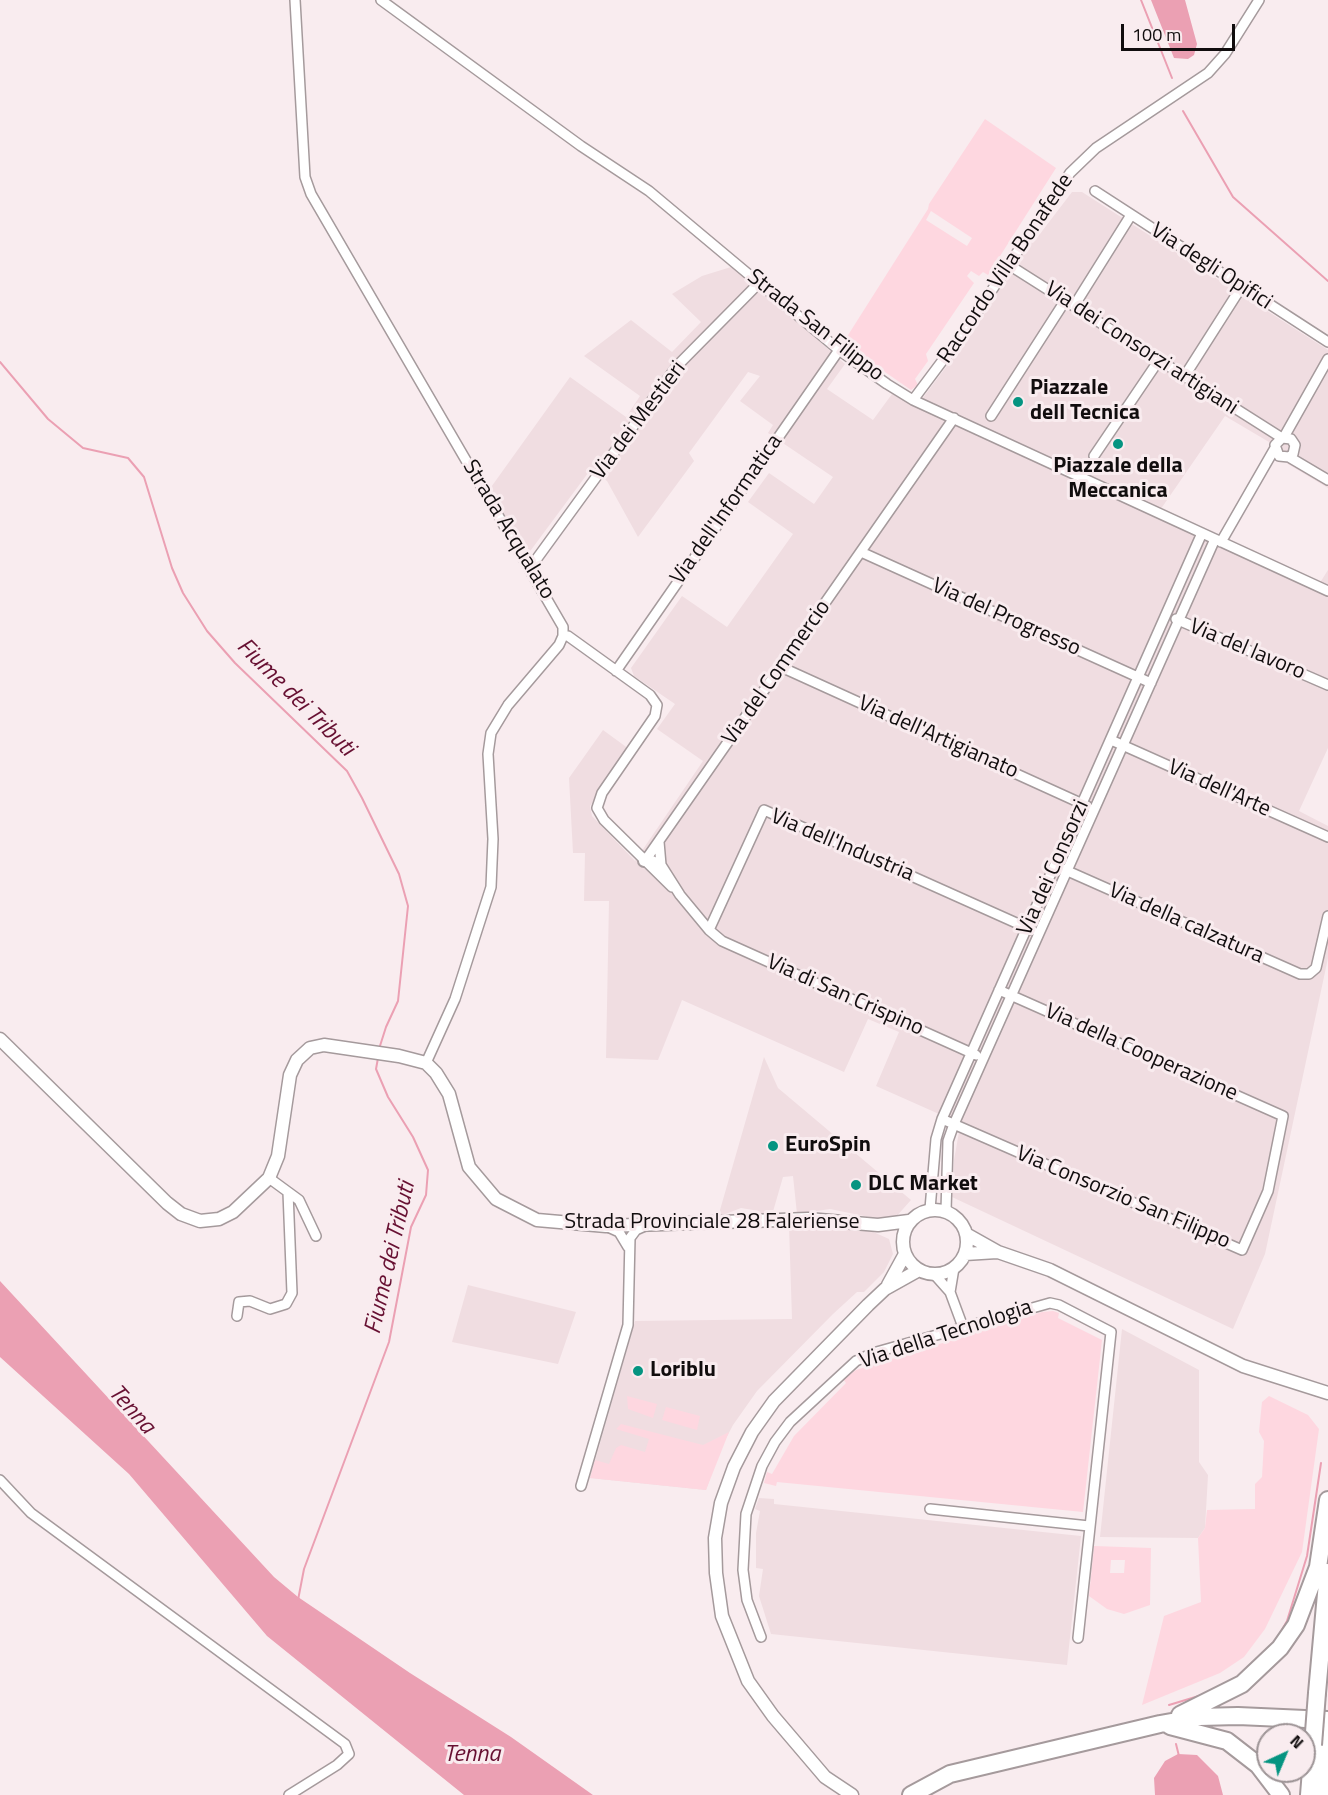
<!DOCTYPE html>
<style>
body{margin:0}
#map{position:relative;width:1328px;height:1795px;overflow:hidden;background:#f9ecef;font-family:"Titillium Web",sans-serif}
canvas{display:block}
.north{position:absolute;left:1256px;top:1723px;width:60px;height:60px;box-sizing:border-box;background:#f9ecef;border:2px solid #9c9395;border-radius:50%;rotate:44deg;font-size:16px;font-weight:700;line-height:24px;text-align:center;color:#110d0e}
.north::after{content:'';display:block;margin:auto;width:21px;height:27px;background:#059481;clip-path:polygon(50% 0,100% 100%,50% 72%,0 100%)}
.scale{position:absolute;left:1121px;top:24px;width:114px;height:27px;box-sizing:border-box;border:3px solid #110d0e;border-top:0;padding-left:8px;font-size:18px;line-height:21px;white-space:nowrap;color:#110d0e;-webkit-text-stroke:4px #f9ecef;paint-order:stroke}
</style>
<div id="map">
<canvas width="1328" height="1795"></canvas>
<div class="north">N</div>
<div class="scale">100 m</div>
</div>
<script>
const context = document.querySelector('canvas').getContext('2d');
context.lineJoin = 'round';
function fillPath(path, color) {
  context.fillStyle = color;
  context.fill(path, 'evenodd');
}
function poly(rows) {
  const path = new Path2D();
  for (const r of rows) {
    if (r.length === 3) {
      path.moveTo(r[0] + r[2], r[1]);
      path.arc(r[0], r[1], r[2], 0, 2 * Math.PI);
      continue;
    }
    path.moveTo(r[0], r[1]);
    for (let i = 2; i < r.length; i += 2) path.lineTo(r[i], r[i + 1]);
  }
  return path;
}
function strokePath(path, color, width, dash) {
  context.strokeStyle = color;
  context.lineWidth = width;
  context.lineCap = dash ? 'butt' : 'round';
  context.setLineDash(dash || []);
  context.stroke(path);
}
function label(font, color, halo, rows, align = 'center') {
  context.font = font + ' "Titillium Web",sans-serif';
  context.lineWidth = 6;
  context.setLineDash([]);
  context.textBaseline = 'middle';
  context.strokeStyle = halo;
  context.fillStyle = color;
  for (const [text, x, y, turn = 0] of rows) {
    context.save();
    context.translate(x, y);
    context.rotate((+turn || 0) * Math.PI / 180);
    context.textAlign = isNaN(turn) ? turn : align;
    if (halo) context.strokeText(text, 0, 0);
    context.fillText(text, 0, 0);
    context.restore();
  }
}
fillPath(poly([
 [1072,192,1082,192,1328,350,1328,488,1288,464,1269,442,1225,416,1156,516,1316,589,1328,570,1328,748,1299,811,1328,826,1328,958,1265,1254,1233,1329,952,1197,954,1160,959,1132,936,1122,939,1114,876,1086,899,1032,868,1019,844,1072,682,1000,658,1060,606,1058,609,901,584,901,585,853,573,853,569,778,603,730,629,749,590,806,592,816,635,861,703,761,657,729,675,704,634,676,631,668,682,596,727,627,793,534,748,502,769,473,814,504,833,477,768,433,773,425,740,401,760,376,748,372,689,453,694,461,638,537,607,481,591,469,528,554,489,490,570,377,626,417,640,396,584,356,631,320,672,352,701,322,672,294,702,276,731,267,766,294,845,364,827,389,873,420,892,394,916,407,976,327,1029,242,1033,243],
 [764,1057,778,1088,911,1200,895,1218,879,1219,830,1209,797,1214,793,1176,783,1177,772,1215,755,1215,753,1210,741,1208,718,1217],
 [789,1226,845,1227,871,1231,889,1239,893,1254,884,1272,864,1292,857,1292,833,1314,757,1391,733,1425,720,1450,706,1490,590,1478,635,1321,792,1319],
 [468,1285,576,1312,558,1364,452,1342],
 [1122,1329,1199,1370,1199,1462,1208,1475,1205,1528,1198,1538,1100,1537],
 [759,1498,774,1499,774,1504,1081,1536,1067,1665,771,1634,759,1596,763,1569,756,1568,756,1533,760,1511,755,1509]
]), '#f0dde1');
fillPath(poly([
 [985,119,1056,168,988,275,983,272,979,276,971,271,967,276,974,283,926,354,928,361,915,379,918,385,911,390,843,343,928,209,929,204],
 [931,211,972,238,967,246,926,220],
 [1053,1311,1059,1313,1058,1318,1102,1340,1083,1512,777,1482,776,1486,764,1483,767,1472,772,1474,794,1436,846,1383,843,1379,856,1370,1042,1312],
 [627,1396,657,1404,653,1418,628,1409],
 [1269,1396,1308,1415,1319,1429,1302,1552,1265,1629,1244,1657,1220,1673,1142,1705,1164,1616,1201,1602,1198,1538,1205,1528,1207,1510,1255,1509,1255,1484,1262,1477,1264,1441,1259,1432,1262,1402],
 [666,1407,700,1416,697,1430,662,1420],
 [621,1424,703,1445,729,1432,706,1490,590,1478,595,1460,609,1464,616,1448,621,1445,645,1452,649,1439,616,1429],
 [1094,1546,1151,1548,1150,1605,1124,1614,1107,1609,1089,1596],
 [1111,1560,1125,1560,1124,1573,1110,1573]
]), '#fed7e0');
fillPath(poly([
 [1151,0,1185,0,1197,44,1194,55,1188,59,1174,58],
 [0,1281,274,1577,298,1597,410,1673,511,1737,593,1795,464,1795,267,1636,129,1474,0,1357],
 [1178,1754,1197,1755,1218,1776,1223,1795,1155,1795,1154,1778,1165,1761]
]), '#eba0b3');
strokePath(poly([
 [1141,0,1172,78],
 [1183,111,1233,197,1328,281],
 [0,362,48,419,83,448,128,458,144,477,172,568,183,593,207,631,235,663,347,771,362,798,399,874,408,906,398,1001,386,1027,379,1049],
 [298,1600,304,1569,389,1342,411,1227,426,1195,428,1170,413,1137,388,1097,376,1069,378,1058],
 [1275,1642,1287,1621,1307,1556,1321,1463],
 [1169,1705,1202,1695],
 [1176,1744,1179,1756]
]), '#eba0b3', 2);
const minor = poly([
 [295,0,305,177,311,194,563,627,563,636,559,645,508,705,491,733,488,754,493,839,491,887,455,999,426,1063],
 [381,0,581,146,649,191,839,350,887,384,913,400,1328,591],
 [1095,191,1328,342],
 [1009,265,1282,438],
 [1074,306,1131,215],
 [1184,377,1242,286],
 [913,400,964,332,1070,173,1096,148,1208,73,1225,54,1259,0],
 [991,416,1065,301],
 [1284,437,1328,359],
 [1094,456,1159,360],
 [1289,457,1293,454,1295,445,1291,439,1282,438,1275,445,1279,456,1289,457,1328,480],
 [1221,542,1275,448],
 [861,552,1151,683],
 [530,568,677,366,759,283],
 [1176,619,1328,685],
 [563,636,568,636,650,695,657,705,655,716,602,793,597,808,604,820,672,887],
 [781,667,1087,806],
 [616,671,839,350],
 [1111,740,1328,837],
 [659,842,661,865,680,895,709,930,722,941,976,1055],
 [661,865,647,858,954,418],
 [1063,869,1300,974,1309,974,1316,968,1328,916],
 [709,930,764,810,1032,930],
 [942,1119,1242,1250,1268,1191,1283,1116,999,990],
 [269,1178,299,1200,316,1236],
 [930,1209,936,1139,942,1119,1202,533],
 [946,1211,948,1141,954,1124,1215,539],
 [608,1227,619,1232,628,1247],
 [934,1274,950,1292,963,1327],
 [950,1292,954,1268],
 [237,1316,239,1302,250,1301,270,1309,286,1304,292,1293,288,1192],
 [0,1480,31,1513,345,1744,349,1754,337,1765,289,1795],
 [581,1486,628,1325,630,1238,636,1230,645,1226],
 [930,1509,1089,1526],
 [761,1637,747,1600,743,1570,746,1514,762,1466,775,1442,790,1422,856,1361,873,1353,1050,1303,1059,1305,1111,1332,1078,1638]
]);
const tertiary = poly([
 [644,861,647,858]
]);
const secondary = poly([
 [0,1039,167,1203,181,1214,200,1221,219,1219,233,1212,269,1178,278,1156,290,1075,297,1060,310,1048,324,1045,399,1056,426,1063,436,1073,449,1094,469,1167,496,1199,537,1220,606,1226,808,1219,878,1225,909,1221],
 [935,1242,32],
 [966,1234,998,1252,1050,1270,1243,1366,1328,1393],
 [965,1254,997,1252],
 [888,1285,905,1254],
 [852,1795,825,1777,773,1716,748,1681,722,1616,716,1573,715,1538,721,1503,734,1467,752,1432,774,1401,868,1305,885,1289,919,1270]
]);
const motorway = poly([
 [1317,1693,1328,1572],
 [1180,1715,1242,1684,1280,1648,1296,1625,1318,1567,1328,1500],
 [1170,1726,1227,1741,1258,1765,1281,1795],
 [911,1795,950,1774,1160,1724,1199,1717,1238,1716,1328,1720],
 [1309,1795,1313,1745],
 [1322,1795,1328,1723]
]);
strokePath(minor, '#a59a9c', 12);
strokePath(tertiary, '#a59a9c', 14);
strokePath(secondary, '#a59a9c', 15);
strokePath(motorway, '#a59a9c', 20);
strokePath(minor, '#fff', 9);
strokePath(tertiary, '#fff', 10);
strokePath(secondary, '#fff', 12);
strokePath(motorway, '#fff', 16);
const motorwayBridge = poly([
 [1313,1745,1317,1693]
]);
strokePath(motorwayBridge, '#a59a9c', 20, []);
strokePath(motorwayBridge, '#fff', 16);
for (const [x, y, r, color] of [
 [1018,402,6,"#059481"],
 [1118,444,6,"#059481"],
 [773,1146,6,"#059481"],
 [856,1185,6,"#059481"],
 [638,1371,6,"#059481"]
]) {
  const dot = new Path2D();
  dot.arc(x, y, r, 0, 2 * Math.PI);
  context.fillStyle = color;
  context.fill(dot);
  strokePath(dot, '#f9ecef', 2);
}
label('22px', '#110d0e', '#f9ecef', [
 ["Via degli Opifici",1211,267,33],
 ["Raccordo Villa Bonafede",1006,269,-56],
 ["Strada San Filippo",815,326,38],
 ["Via dei Consorzi artigiani",1141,349,33],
 ["Via dei Mestieri",639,421,-53],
 ["Via dell'Informatica",727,510,-55],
 ["Strada Acqualato",508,530,59],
 ["Via del Progresso",1006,618,24],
 ["Via del lavoro",1247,650,23],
 ["Via del Commercio",777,673,-55],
 ["Via dell'Artigianato",938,738,24],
 ["Via dell'Arte",1219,789,24],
 ["Via dell'Industria",842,846,23],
 ["Via dei Consorzi",1054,868,-66],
 ["Via della calzatura",1186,924,24],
 ["Via di San Crispino",845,996,24],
 ["Via della Cooperazione",1141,1053,24],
 ["Via Consorzio San Filippo",1123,1198,23],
 ["Strada Provinciale 28 Faleriense",712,1223],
 ["Via della Tecnologia",946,1335,-18]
]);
label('bold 22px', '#110d0e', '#f9ecef', [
 ["Piazzale",1030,389],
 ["dell Tecnica",1030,414],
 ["Piazzale della",1118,467,"center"],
 ["Meccanica",1118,492,"center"],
 ["EuroSpin",785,1146],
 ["DLC Market",868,1185],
 ["Loriblu",650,1371]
], 'left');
label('italic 24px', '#671032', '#f9ecef', [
 ["Fiume dei Tributi",295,698,45],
 ["Fiume dei Tributi",391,1258,-77],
 ["Tenna",131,1410,48],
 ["Tenna",472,1755]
]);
</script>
